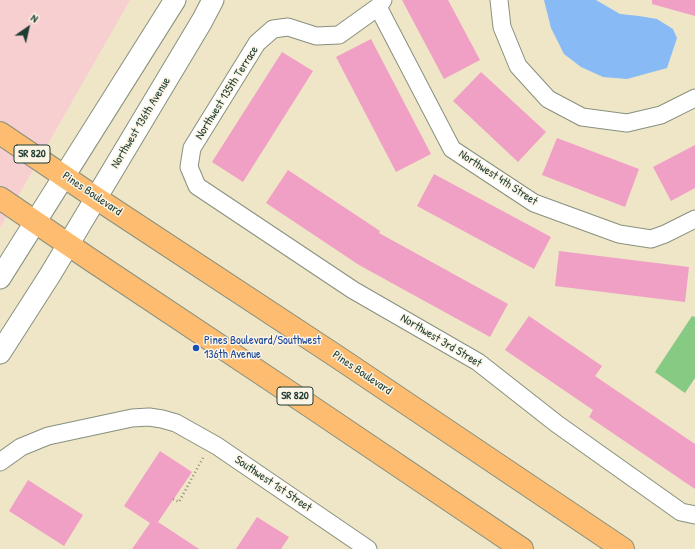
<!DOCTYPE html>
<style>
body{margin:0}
#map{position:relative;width:695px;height:549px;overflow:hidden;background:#efe5c7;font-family:"Patrick Hand",sans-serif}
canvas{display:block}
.north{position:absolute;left:8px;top:8px;width:40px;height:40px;-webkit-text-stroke:3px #fcf5e5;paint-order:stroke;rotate:34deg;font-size:11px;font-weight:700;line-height:16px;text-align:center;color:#1f3d34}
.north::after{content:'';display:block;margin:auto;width:14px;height:18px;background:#1f3d34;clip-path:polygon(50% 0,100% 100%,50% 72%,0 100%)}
</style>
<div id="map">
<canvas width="695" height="549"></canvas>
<div class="north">N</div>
</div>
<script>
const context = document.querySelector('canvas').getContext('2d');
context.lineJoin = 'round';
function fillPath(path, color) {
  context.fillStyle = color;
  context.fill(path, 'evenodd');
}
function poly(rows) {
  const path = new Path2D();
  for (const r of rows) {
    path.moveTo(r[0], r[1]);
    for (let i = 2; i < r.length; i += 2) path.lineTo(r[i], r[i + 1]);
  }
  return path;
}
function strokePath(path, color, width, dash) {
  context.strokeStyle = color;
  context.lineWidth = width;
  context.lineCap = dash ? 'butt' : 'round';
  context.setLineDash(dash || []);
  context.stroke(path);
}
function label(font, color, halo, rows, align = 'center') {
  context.font = font + ' "Patrick Hand",sans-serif';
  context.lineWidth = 3;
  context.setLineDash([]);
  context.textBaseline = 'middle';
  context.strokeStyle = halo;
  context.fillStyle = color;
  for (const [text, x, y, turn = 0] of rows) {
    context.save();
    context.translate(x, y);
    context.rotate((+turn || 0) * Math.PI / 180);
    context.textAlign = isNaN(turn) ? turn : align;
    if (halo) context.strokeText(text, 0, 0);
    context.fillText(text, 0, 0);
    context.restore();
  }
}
fillPath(poly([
 [0,0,130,0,0,228]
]), '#f7cfd0');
fillPath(poly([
 [692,316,695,317,695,378,685,393,655,372]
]), '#87ca83');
fillPath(poly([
 [544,0,596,0,620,14,639,16,657,19,673,29,677,38,667,68,627,79,603,77,581,67,564,54,551,28]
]), '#88bbf5');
fillPath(poly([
 [402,0,448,0,480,60,444,79],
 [652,0,695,0,695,16,652,4],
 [371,39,431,154,396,172,336,57],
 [282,52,313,71,243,182,212,162],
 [481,72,546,132,518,162,453,101],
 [557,138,639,169,625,207,542,175],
 [695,145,695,188,671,201,653,167],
 [288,170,380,231,379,233,508,304,490,337,359,265,266,203],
 [434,174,551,237,534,269,417,206],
 [559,251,689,267,685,302,555,286],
 [529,316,602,366,595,376,695,444,695,489,589,417,593,410,505,350],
 [160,451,192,472,158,522,199,549,132,549,150,523,124,506],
 [28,480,83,515,64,546,9,511],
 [257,517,289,537,281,549,236,549]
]), '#f0a0c4');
const minor = poly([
 [383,0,378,7,339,35,316,36,288,27,273,29,257,43,192,148,189,167,197,186,353,290,478,362,557,424,681,512,695,515],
 [499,0,502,27,518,66,548,99,582,117,627,123,661,115,695,98],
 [378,7,452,149,534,203,619,234,651,239,665,234,695,219],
 [0,462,21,447,48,436,132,418,149,417,162,419,176,423,217,446,368,549]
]);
const tertiary = poly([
 [0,278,175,0],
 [0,353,50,275,202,21,213,0]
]);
const trunk = poly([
 [0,133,96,198,339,358,623,549],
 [0,198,91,260,310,406,522,549]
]);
strokePath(minor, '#87917e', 19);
strokePath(tertiary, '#87917e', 23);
strokePath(trunk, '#87917e', 24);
strokePath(poly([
 [173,499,179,502,204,456]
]), '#87917e', 2.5, [1, 3]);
strokePath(minor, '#fff', 17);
strokePath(tertiary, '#fff', 21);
strokePath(trunk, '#febc70', 22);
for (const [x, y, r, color] of [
 [196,348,4,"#1a4fb4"]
]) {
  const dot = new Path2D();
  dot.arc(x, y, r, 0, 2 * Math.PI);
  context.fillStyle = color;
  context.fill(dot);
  strokePath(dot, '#fcf5e5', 1.5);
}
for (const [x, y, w] of [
 [32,154,36],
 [295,396,36]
]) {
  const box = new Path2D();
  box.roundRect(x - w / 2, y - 9, w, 18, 3);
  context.fillStyle = '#fcf5e5';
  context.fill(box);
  strokePath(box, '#1f3d34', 1);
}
label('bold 11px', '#1f3d34', null, [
 ["SR 820",32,154],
 ["SR 820",295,396]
]);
label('12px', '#1f3d34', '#fcf5e5', [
 ["Northwest 135th Terrace",227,93,-58],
 ["Northwest 136th Avenue",141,123,-59],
 ["Northwest 4th Street",498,178,33],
 ["Pines Boulevard",92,194,34],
 ["Northwest 3rd Street",441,341,31],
 ["Pines Boulevard",362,373,34],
 ["Southwest 1st Street",273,484,34]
]);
label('12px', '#164399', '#fcf5e5', [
 ["Pines Boulevard/Southwest",204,341],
 ["136th Avenue",204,355]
], 'left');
</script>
